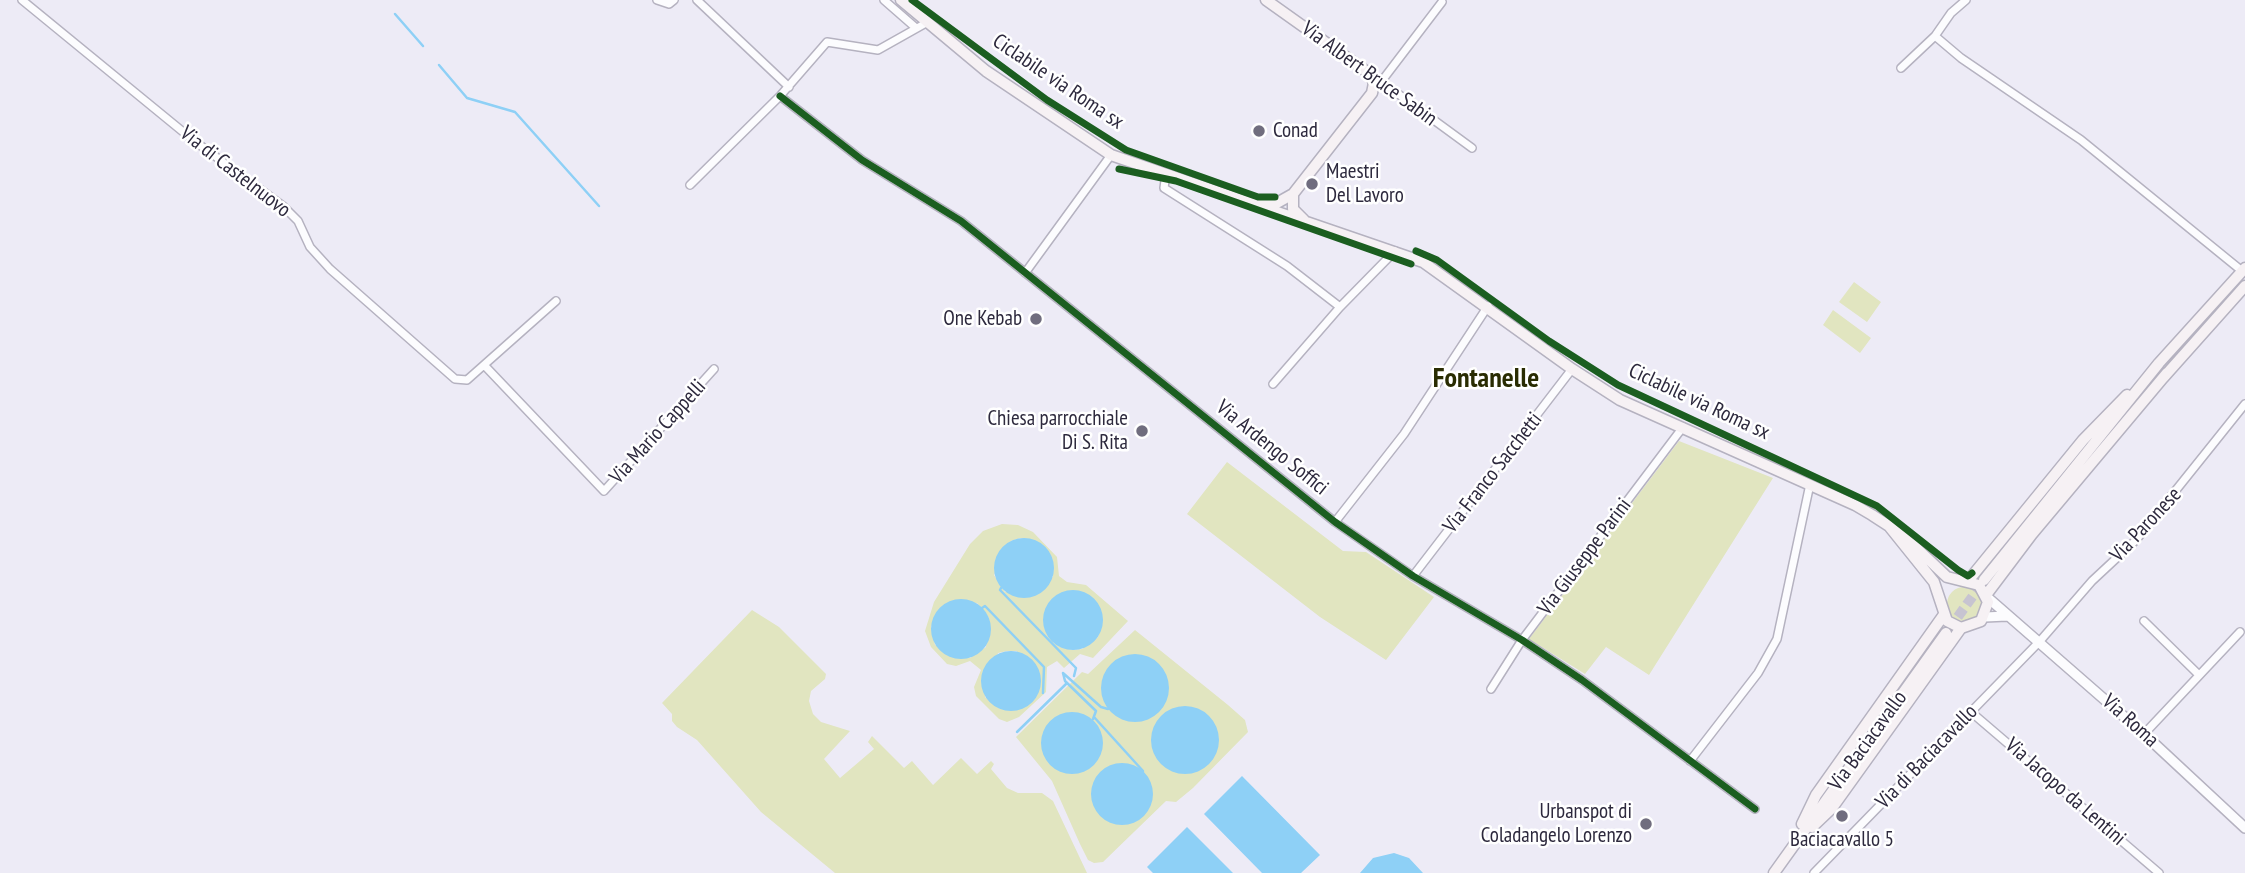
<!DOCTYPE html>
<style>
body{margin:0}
canvas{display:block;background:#edebf6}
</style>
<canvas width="2245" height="873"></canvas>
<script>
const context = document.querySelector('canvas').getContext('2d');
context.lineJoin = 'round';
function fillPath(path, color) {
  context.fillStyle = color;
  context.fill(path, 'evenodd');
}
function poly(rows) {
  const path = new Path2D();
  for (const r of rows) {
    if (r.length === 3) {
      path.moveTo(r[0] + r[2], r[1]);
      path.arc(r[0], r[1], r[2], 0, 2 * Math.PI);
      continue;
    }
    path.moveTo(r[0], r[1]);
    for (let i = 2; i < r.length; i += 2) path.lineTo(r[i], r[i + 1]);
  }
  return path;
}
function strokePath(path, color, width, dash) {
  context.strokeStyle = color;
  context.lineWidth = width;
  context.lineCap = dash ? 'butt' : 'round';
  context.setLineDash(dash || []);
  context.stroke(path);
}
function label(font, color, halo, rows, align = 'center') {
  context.font = font + ' "PT Sans Narrow",sans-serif';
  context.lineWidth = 5;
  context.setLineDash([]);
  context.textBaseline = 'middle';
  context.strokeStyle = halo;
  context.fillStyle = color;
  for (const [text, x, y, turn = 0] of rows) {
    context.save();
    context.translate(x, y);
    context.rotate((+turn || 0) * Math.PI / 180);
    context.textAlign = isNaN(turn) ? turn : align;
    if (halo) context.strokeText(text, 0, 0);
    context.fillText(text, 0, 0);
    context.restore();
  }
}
fillPath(poly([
 [1854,282,1881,302,1867,322,1839,302],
 [1833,310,1871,338,1860,353,1823,325],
 [1679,441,1773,478,1649,675,1606,647,1585,674,1529,639],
 [1227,462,1343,551,1366,552,1434,597,1386,660,1320,617,1187,514],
 [1002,524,1018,525,1033,532,1057,557,1059,576,1067,582,1086,585,1128,621,1093,658,1080,654,1064,668,1057,661,1047,667,1046,692,1019,717,1007,722,999,719,976,696,974,687,981,670,970,661,956,666,947,664,931,647,925,631,934,602,970,544,983,531],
 [1020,538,1030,539,1052,557,1053,577,1005,592,994,575,1011,541],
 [977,603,989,618,986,647,970,658,935,645,931,626],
 [1103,619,1098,637,1082,649,1072,650,1054,643,1044,627],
 [1007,651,1017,651,1000,709,985,697,998,653],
 [1964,604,17],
 [752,610,779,627,826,674,825,679,811,691,809,701,813,714,821,722,850,731,824,759,840,778,874,749,868,742,872,736,904,768,912,761,933,785,961,758,977,774,991,761,994,764,991,769,1007,788,1018,793,1042,793,1053,801,1087,873,835,873,761,812,697,740,677,727,672,721,672,714,662,703],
 [1135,630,1228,705,1245,720,1248,732,1193,788,1176,802,1166,801,1103,862,1094,863,1088,860,1080,844,1052,781,1016,737,1082,672,1088,674]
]), '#e1e5c0');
fillPath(poly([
 [1024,568,30],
 [1073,620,30],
 [961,629,30],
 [1011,681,30],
 [1135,688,34],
 [1185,740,34],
 [1072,743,31],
 [1122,794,31],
 [1242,776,1320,855,1301,873,1262,873,1204,814],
 [1187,827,1233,873,1153,873,1147,867],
 [1394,853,1409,858,1423,873,1360,873,1373,858]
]), '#8ed0f6');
strokePath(poly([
 [395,14,423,46],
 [439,65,467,98,515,112,599,206],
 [1001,588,1000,590,1076,668,1074,676],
 [982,608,985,606,1044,667,1043,693],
 [1063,673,1065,681,1096,711,1093,719],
 [1063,673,1101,707,1108,709],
 [1094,717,1143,771],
 [1017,732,1066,684]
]), '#8ed0f6', 2.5);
strokePath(poly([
 [1949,629,1983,582]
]), '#c7c4d1', 10, [10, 5]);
const minor = poly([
 [22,0,193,140,283,206,298,221,310,247,330,269,455,379,467,380,556,301],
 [657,0,669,4,674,0],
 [697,0,789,87],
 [884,0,916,28],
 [1966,0,1951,13,1935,36,1961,58,2081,140,2242,271],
 [1901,68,1935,36],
 [1371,74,1472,148],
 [1381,82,1442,2],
 [780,96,862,160,961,221,1335,522,1413,576,1522,640,1582,680,1755,809],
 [1166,173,1164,188,1287,266,1340,307,1395,251],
 [690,185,780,96,827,42,878,50,926,23],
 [1025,273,1111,155],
 [485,366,604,491,714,369],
 [1273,384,1340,307],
 [1335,522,1404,434,1488,306],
 [1413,576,1572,369],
 [2144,621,2199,675],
 [1491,689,1522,640,1683,427],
 [1971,712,2159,873],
 [2144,734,2240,632],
 [1690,761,1758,673,1777,639,1810,484],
 [1814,873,2040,641,2092,581,2136,540,2245,404]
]);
const tertiary = poly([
 [1987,597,2144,734,2245,828],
 [1985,617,2007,616]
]);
const secondary = poly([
 [901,0,986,71,1111,155,1423,262,1572,369,1620,400,1855,505,1872,515,1889,526,1898,533,1907,539,1947,577,1979,585,1988,602,1981,621,1961,628,1947,621,1934,582,1889,526],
 [1293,194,1293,209,1304,220],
 [1260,205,1277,203,1293,194,1372,93,1374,83,1370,74,1266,0],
 [2163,378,2245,286],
 [1984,580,2159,363,2245,268],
 [1968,581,2083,440,2127,395],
 [1986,595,2032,534,2167,373],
 [1802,824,1816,795,1943,616],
 [1812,827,1832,808,1961,628],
 [1774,873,1946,633]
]);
strokePath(minor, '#b5b2c0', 10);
strokePath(tertiary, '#b5b2c0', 12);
strokePath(secondary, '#b5b2c0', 13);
strokePath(minor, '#fcfcfe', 7);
strokePath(tertiary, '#fcfcfe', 9);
strokePath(secondary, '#f6f1f4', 10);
strokePath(poly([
 [912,0,1047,100,1126,150,1258,197,1275,197],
 [780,96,862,160,961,221,1335,522,1413,576,1522,640,1582,680,1755,809],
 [1119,169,1176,181,1411,264],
 [1416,251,1437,260,1549,341,1618,385,1877,506,1958,570,1968,576,1972,573]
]), '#1b5e20', 7);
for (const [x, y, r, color] of [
 [1259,131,7,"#706d7e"],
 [1312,184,7,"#706d7e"],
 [1036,319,7,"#706d7e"],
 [1142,431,7,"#706d7e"],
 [1842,816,7,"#706d7e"],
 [1646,824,7,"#706d7e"]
]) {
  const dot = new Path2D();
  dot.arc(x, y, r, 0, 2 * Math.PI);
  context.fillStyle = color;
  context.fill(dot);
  strokePath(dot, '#fff', 2.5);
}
label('21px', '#2d293d', '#fff', [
 ["Via Albert Bruce Sabin",1369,74,36],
 ["Ciclabile via Roma sx",1058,82,34],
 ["Via di Castelnuovo",235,172,38],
 ["Ciclabile via Roma sx",1699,402,25],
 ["Via Mario Cappelli",658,432,-48],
 ["Via Ardengo Soffici",1272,448,39],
 ["Via Franco Sacchetti",1493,473,-52],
 ["Via Paronese",2146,525,-47],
 ["Via Giuseppe Parini",1585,557,-53],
 ["Via Roma",2130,721,42],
 ["Via Baciacavallo",1868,741,-54],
 ["Via di Baciacavallo",1927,757,-46],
 ["Via Jacopo da Lentini",2065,792,41]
]);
label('21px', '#2d293d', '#fff', [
 ["Conad",1273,131,"left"],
 ["Maestri",1326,172,"left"],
 ["Del Lavoro",1326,196,"left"],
 ["One Kebab",1022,319],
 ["Chiesa parrocchiale",1128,419],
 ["Di S. Rita",1128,443],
 ["Urbanspot di",1632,812],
 ["Coladangelo Lorenzo",1632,836],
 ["Baciacavallo 5",1842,840,"center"]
], 'right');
label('bold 28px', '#292c02', '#fff', [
 ["Fontanelle",1486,379]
]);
</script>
